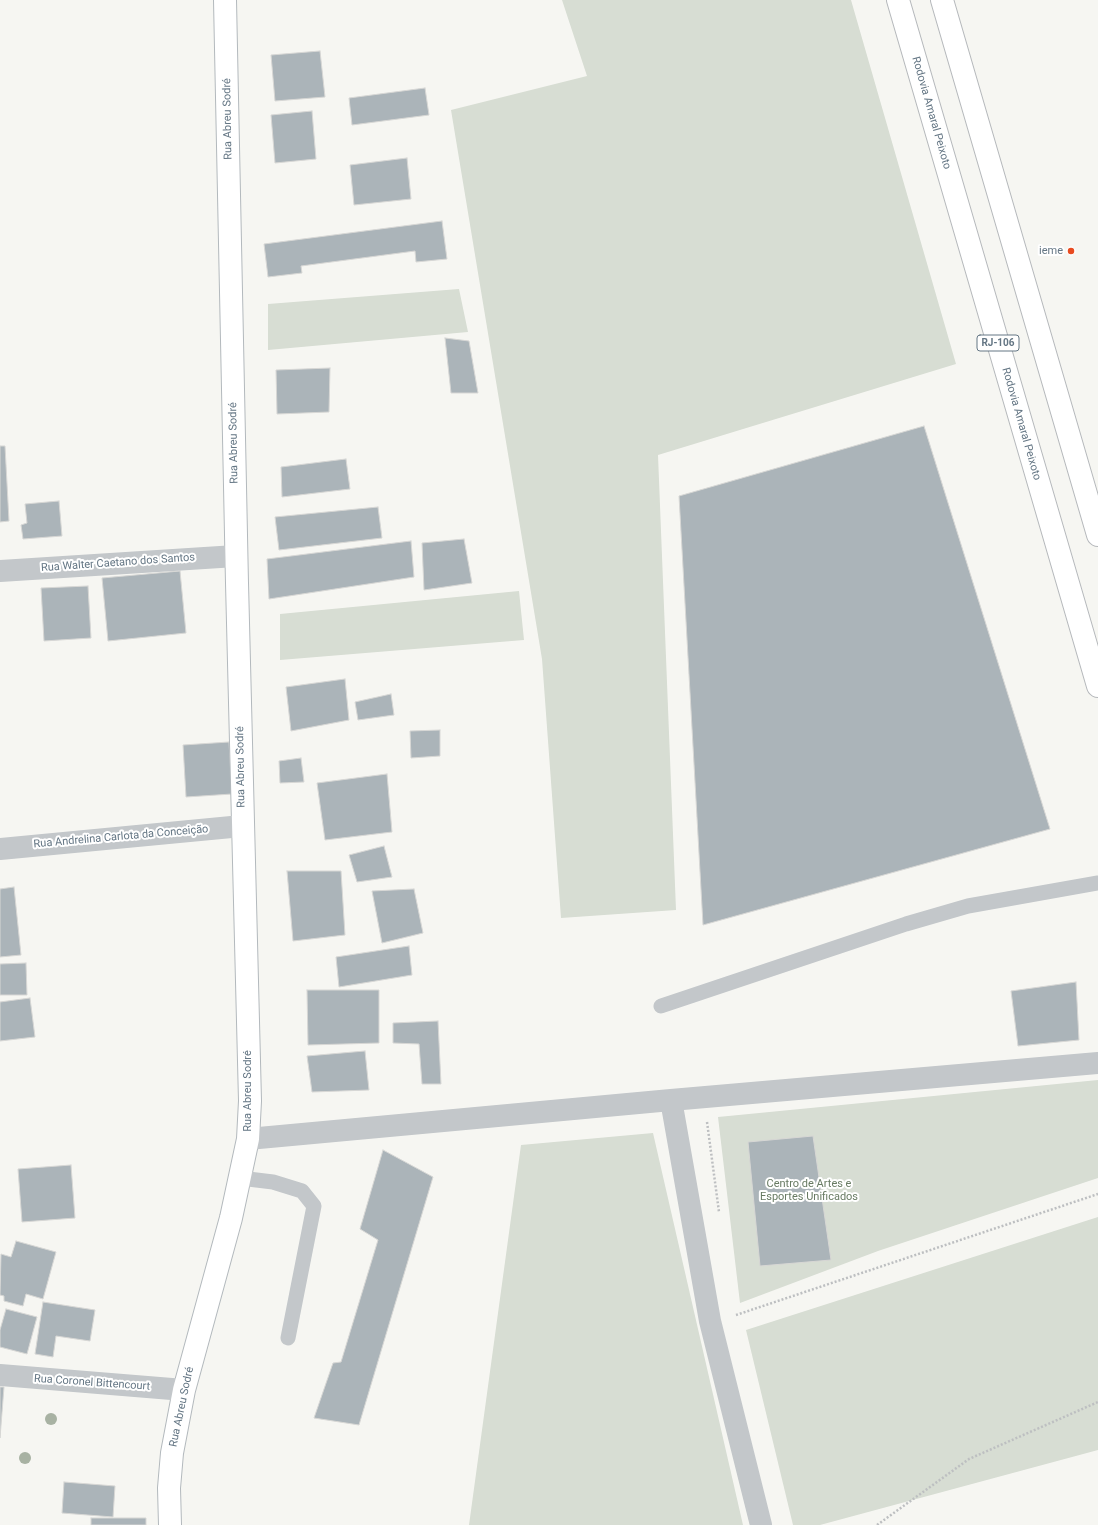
<!DOCTYPE html>
<meta charset="utf-8">
<style>
body{margin:0}
canvas{display:block;background:#f6f6f2}
</style>
<canvas width="1098" height="1525"></canvas>
<script>
const context = document.querySelector('canvas').getContext('2d');
context.lineJoin = 'round';
function fillPath(path, color) {
  context.fillStyle = color;
  context.fill(path, 'evenodd');
}
function poly(rows) {
  const path = new Path2D();
  for (const r of rows) {
    path.moveTo(r[0], r[1]);
    for (let i = 2; i < r.length; i += 2) path.lineTo(r[i], r[i + 1]);
  }
  return path;
}
function strokePath(path, color, width, dash) {
  context.strokeStyle = color;
  context.lineWidth = width;
  context.lineCap = dash ? 'butt' : 'round';
  context.setLineDash(dash || []);
  context.stroke(path);
}
function label(font, color, halo, rows, align = 'center') {
  context.font = font + ' Roboto,sans-serif';
  context.lineWidth = 4;
  context.setLineDash([]);
  context.textBaseline = 'middle';
  context.strokeStyle = halo;
  context.fillStyle = color;
  for (const [text, x, y, turn = 0] of rows) {
    context.save();
    context.translate(x, y);
    context.rotate((+turn || 0) * Math.PI / 180);
    context.textAlign = isNaN(turn) ? turn : align;
    if (halo) context.strokeText(text, 0, 0);
    context.fillText(text, 0, 0);
    context.restore();
  }
}
fillPath(poly([
 [562,0,851,0,956,364,658,455,676,910,561,918,542,659,451,110,587,76],
 [459,289,468,332,268,350,268,304],
 [519,591,524,640,280,660,280,614],
 [1098,1080,1098,1178,878,1251,740,1303,718,1117],
 [653,1133,743,1525,469,1525,521,1145],
 [1098,1217,1098,1450,820,1525,793,1525,746,1330]
]), '#d7ddd3');
const building = poly([
 [320,51,325,97,275,101,271,55,320,51],
 [425,88,429,115,352,125,349,98,425,88],
 [312,111,316,159,275,163,271,115,312,111],
 [407,158,411,199,354,205,350,165,407,158],
 [442,221,447,259,416,262,415,251,301,266,302,273,268,277,264,244,442,221],
 [445,338,469,341,478,393,451,393,445,338],
 [330,368,329,412,277,414,276,370,330,368],
 [924,426,1050,829,703,925,679,496,924,426],
 [0,446,5,446,9,521,0,522,0,446],
 [346,459,350,489,282,497,281,467,346,459],
 [59,501,62,536,23,539,21,525,27,523,25,504,59,501],
 [378,507,382,538,279,550,275,517,378,507],
 [464,539,472,583,424,590,422,543,464,539],
 [411,541,414,577,269,599,267,559,411,541],
 [180,571,186,633,108,641,102,578,180,571],
 [88,586,91,638,44,641,41,588,88,586],
 [345,679,349,720,291,731,286,687,345,679],
 [391,694,394,715,358,720,355,702,391,694],
 [440,730,440,756,411,758,410,731,440,730],
 [229,742,232,794,186,797,183,745,229,742],
 [301,758,304,782,280,783,279,761,301,758],
 [387,774,392,832,325,840,317,783,387,774],
 [384,846,392,877,357,882,349,855,384,846],
 [287,871,341,871,345,935,293,941,287,871],
 [14,887,21,955,0,957,0,889,14,887],
 [414,889,423,933,382,943,372,891,414,889],
 [409,946,412,975,339,987,336,957,409,946],
 [26,963,27,995,0,995,0,964,26,963],
 [1076,982,1079,1040,1018,1046,1011,991,1076,982],
 [307,990,379,990,379,1043,308,1045,307,990],
 [30,998,35,1037,0,1041,0,1002,30,998],
 [438,1021,441,1084,422,1084,419,1044,393,1043,393,1023,438,1021],
 [365,1051,369,1090,312,1092,307,1056,365,1051],
 [813,1136,831,1260,760,1266,748,1142,813,1136],
 [383,1150,433,1177,359,1425,314,1418,333,1363,341,1362,378,1240,360,1229,383,1150],
 [71,1165,75,1218,22,1222,18,1169,71,1165],
 [16,1241,56,1252,43,1299,26,1294,23,1306,4,1301,4,1296,0,1295,1,1254,11,1257,16,1241],
 [43,1302,95,1310,90,1341,56,1336,53,1357,35,1354,43,1302],
 [6,1309,37,1317,27,1354,0,1347,0,1330,6,1309],
 [0,1387,4,1387,0,1438,0,1387],
 [64,1482,115,1486,113,1517,62,1513,64,1482],
 [91,1518,146,1518,146,1525,91,1525,91,1518]
]);
fillPath(building, '#abb4b9');
strokePath(building, '#d7d7d5', 1);
const secondary = poly([
 [170,1525,169,1488,172,1453,184,1390,231,1218,248,1139,250,1101,237,583,225,0]
]);
const trunk = poly([
 [898,0,1098,686],
 [942,0,1098,535]
]);
strokePath(secondary, '#b3b9bd', 24);
strokePath(trunk, '#b6b9bc', 24);
strokePath(poly([
 [707,1122,719,1212],
 [736,1315,1098,1194],
 [877,1525,969,1459,1098,1402]
]), '#bdbfc1', 2.5, [2, 2]);
strokePath(poly([
 [661,1006,906,924,968,906,1098,883],
 [240,1178,273,1182,302,1191,314,1206,288,1338]
]), '#c3c7ca', 15);
strokePath(poly([
 [0,571,236,556],
 [0,849,242,826],
 [671,1100,710,1321,761,1525],
 [248,1139,671,1100,1098,1063],
 [0,1375,184,1390]
]), '#c3c7ca', 22);
strokePath(secondary, '#fff', 22);
strokePath(trunk, '#fff', 22);
context.fillStyle = '#a8b2a3';
for (const [x, y] of [
 [51,1419],
 [25,1458]
]) {
  context.beginPath();
  context.arc(x, y, 6, 0, 2 * Math.PI);
  context.fill();
}
for (const [x, y, r, color] of [
 [1071,251,4,"#e84b20"]
]) {
  const dot = new Path2D();
  dot.arc(x, y, r, 0, 2 * Math.PI);
  context.fillStyle = color;
  context.fill(dot);
  strokePath(dot, '#fff', 1.5);
}
for (const [x, y, w] of [
 [998,343,42]
]) {
  const box = new Path2D();
  box.roundRect(x - w / 2, y - 8, w, 16, 3);
  context.fillStyle = '#fff';
  context.fill(box);
  strokePath(box, '#647684', 1);
}
label('bold 10px', '#647684', null, [
 ["RJ-106",998,343]
]);
label('11px', '#647684', '#fff', [
 ["Rodovia Amaral Peixoto",931,113,74],
 ["Rua Abreu Sodré",228,119,-91],
 ["Rodovia Amaral Peixoto",1021,424,74],
 ["Rua Abreu Sodré",234,443,-91],
 ["Rua Walter Caetano dos Santos",118,563,-4],
 ["Rua Abreu Sodré",241,767,-91],
 ["Rua Andrelina Carlota da Conceição",121,837,-5],
 ["Rua Abreu Sodré",248,1091,-90],
 ["Rua Coronel Bittencourt",92,1383,4],
 ["Rua Abreu Sodré",182,1407,-78]
]);
label('11px', '#647684', '#fff', [
 ["ieme",1063,251]
], 'right');
label('11px', '#687b63', '#fff', [
 ["Centro de Artes e",809,1184],
 ["Esportes Unificados",809,1197]
]);
</script>
